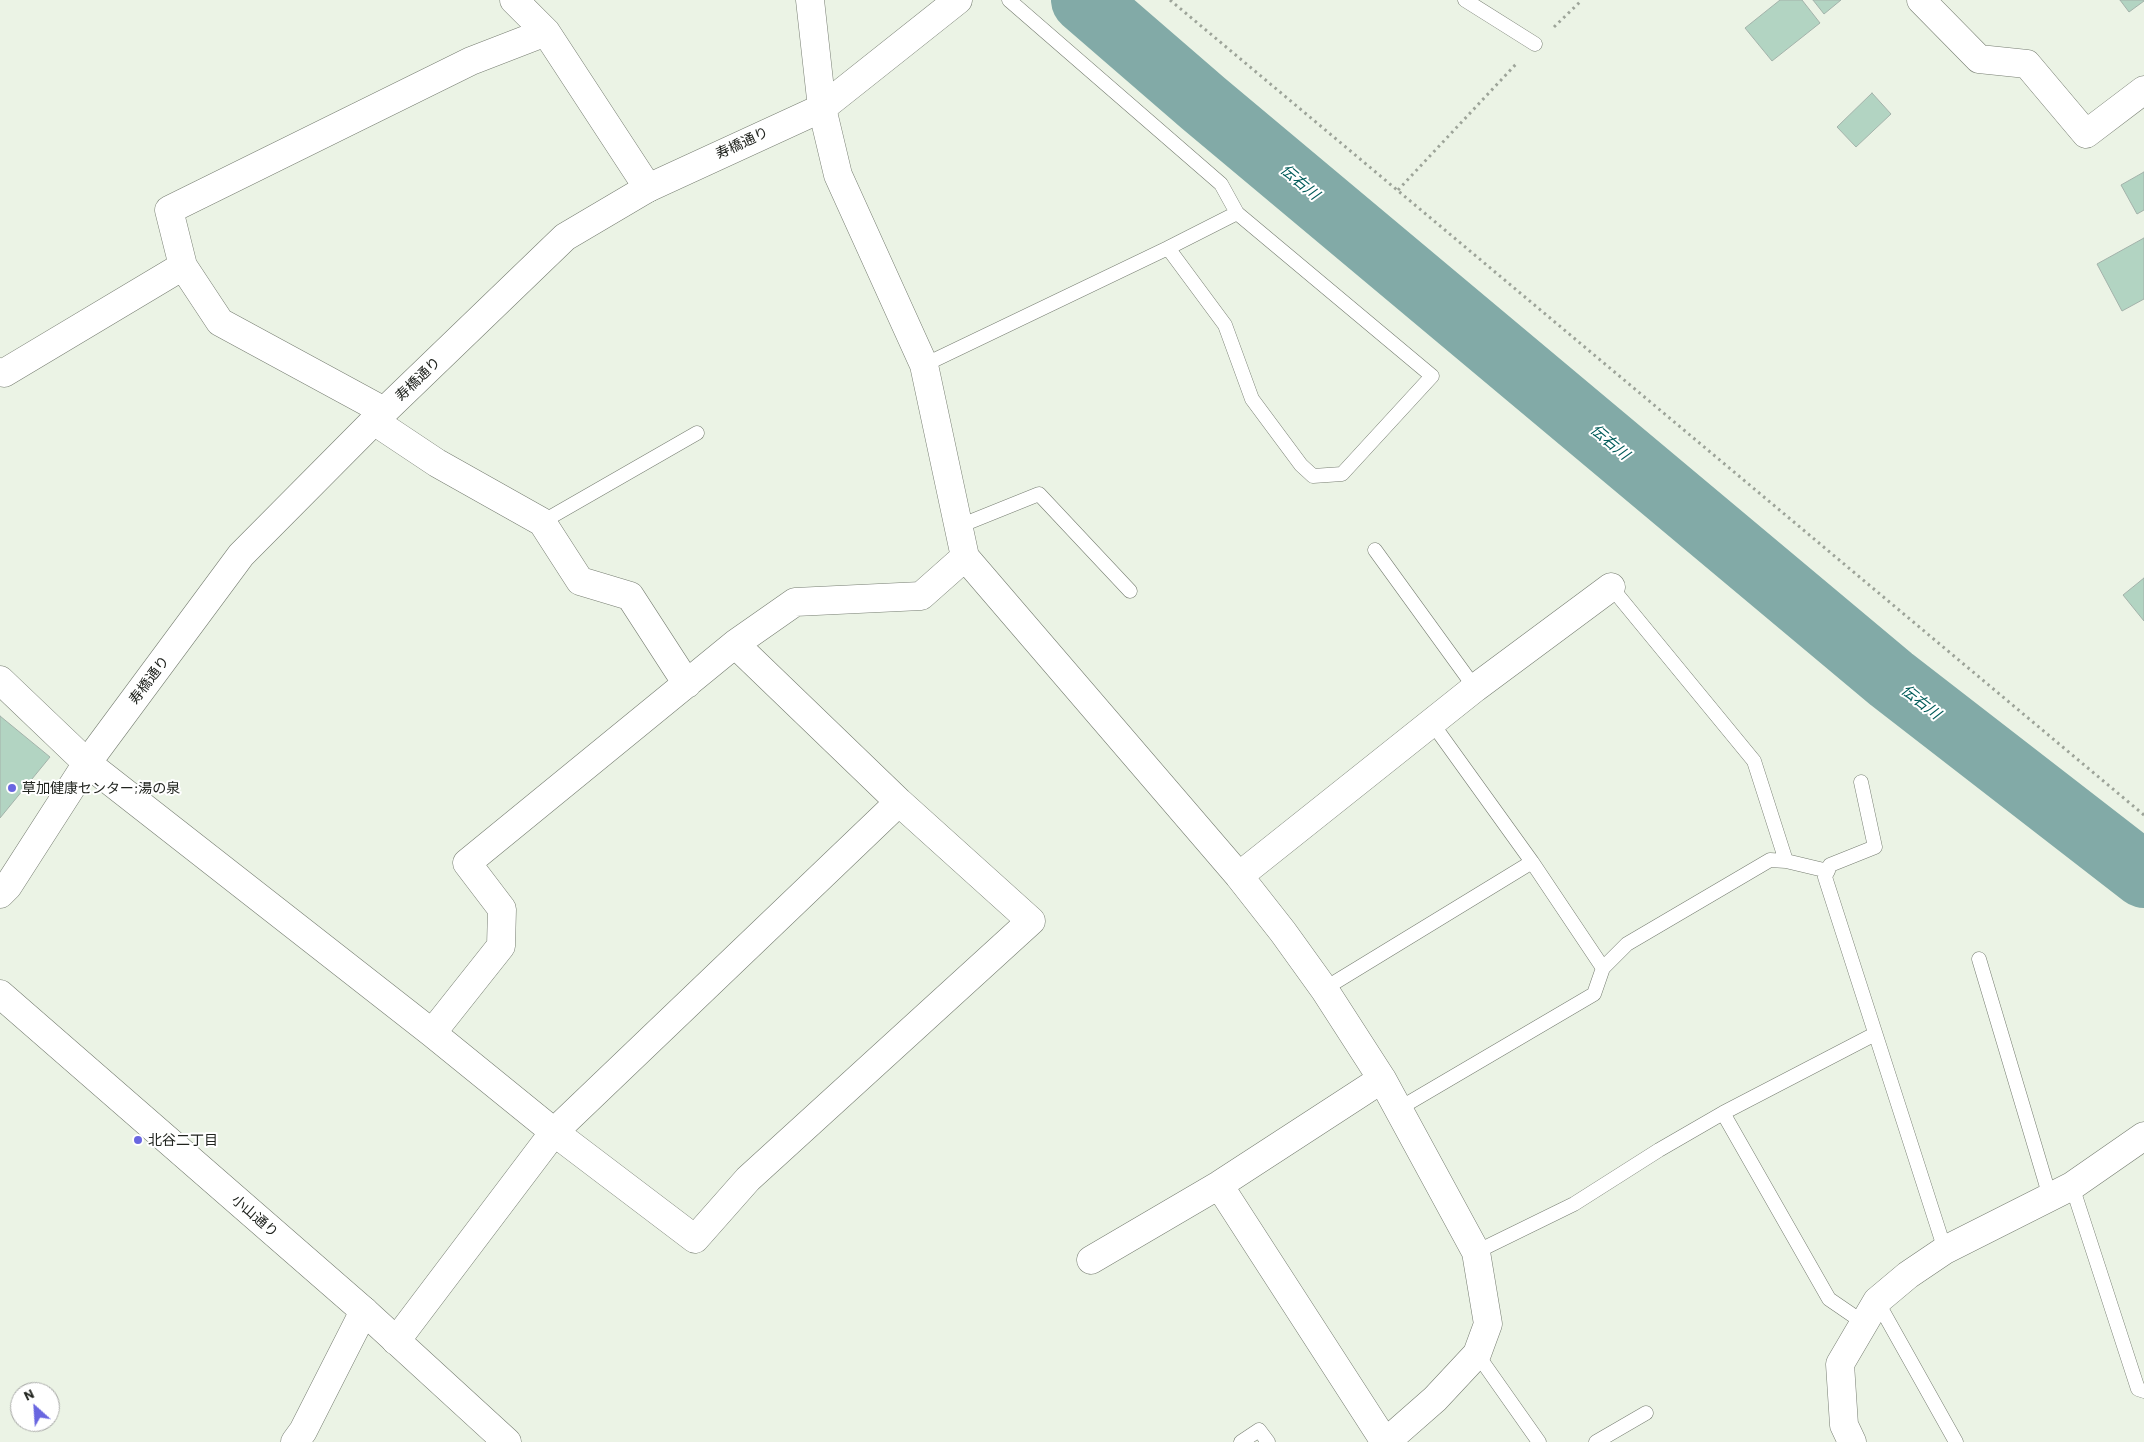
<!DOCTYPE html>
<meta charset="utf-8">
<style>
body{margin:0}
#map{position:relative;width:2144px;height:1442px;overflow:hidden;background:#ebf3e5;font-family:Barlow,sans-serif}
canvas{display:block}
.north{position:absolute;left:10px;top:1382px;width:50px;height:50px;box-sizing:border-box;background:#fff;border:1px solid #a6a7a5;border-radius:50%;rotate:334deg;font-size:14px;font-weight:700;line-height:20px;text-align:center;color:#21241f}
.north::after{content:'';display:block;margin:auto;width:18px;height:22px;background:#6966e0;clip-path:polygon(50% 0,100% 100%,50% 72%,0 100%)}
</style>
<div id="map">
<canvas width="2144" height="1442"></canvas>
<div class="north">N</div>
</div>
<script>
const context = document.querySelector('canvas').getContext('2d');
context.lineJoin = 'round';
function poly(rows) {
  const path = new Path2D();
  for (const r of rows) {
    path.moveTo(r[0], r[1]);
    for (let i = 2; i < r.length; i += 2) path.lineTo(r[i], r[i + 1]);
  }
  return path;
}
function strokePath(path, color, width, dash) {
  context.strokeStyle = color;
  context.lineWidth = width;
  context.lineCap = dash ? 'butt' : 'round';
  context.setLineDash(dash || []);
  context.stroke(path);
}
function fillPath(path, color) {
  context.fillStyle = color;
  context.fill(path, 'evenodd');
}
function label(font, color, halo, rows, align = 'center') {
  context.font = font + ' Barlow,"Noto Sans JP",sans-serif';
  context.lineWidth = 4;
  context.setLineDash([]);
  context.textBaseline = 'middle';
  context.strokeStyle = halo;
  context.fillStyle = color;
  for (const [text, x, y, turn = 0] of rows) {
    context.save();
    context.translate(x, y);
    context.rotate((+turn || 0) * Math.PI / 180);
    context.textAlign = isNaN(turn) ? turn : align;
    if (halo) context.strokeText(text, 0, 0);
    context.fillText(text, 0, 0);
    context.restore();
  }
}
strokePath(poly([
 [1084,0,1203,103,1891,679,2144,875]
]), '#82aaa7', 66);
const building = poly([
 [1780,0,1802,0,1820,23,1772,61,1745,28,1780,0],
 [1813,0,1841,0,1824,14,1813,0],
 [2120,0,2144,0,2144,1,2129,12,2120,0],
 [1872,93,1891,114,1856,147,1837,127,1872,93],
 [2144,172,2144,210,2137,214,2121,185,2144,172],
 [2144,238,2144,299,2122,311,2097,264,2144,238],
 [2144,578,2144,621,2123,595,2144,578],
 [0,716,50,757,0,818,0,716]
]);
fillPath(building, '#b2d4c2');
strokePath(building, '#a3b2aa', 1);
const lane = poly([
 [1009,0,1221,184,1237,213,1168,248],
 [1465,0,1535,44],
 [924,365,1168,248,1225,325,1252,399,1301,465,1313,476,1342,474,1432,376,1237,213],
 [542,522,697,433],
 [957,527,1039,494,1130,591],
 [1375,550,1475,688],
 [1611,587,1754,761,1786,861],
 [1432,723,1532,862,1603,968],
 [1861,782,1875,847,1830,865,1825,877,1945,1250],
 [1979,959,2050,1197],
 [1324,989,1532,862],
 [1400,1108,1594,994,1603,968,1627,944,1770,860,1786,861,1828,871],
 [1723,1113,1829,1299,1864,1323],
 [2072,1186,2138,1389,2144,1391],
 [1476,1252,1574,1204,1659,1150,1723,1113,1875,1034],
 [1877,1301,1956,1442],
 [1477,1354,1539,1442],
 [1241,1442,1259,1430,1268,1442],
 [1596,1442,1646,1413]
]);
const street = poly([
 [514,0,546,32,648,188],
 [810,0,822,108,838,175,924,365,965,557,1239,876,1283,932,1324,989,1382,1079,1476,1252,1488,1324,1477,1354,1435,1399,1386,1442],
 [1921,0,1979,59,2027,64,2086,134,2144,90],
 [0,372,4,373,183,266],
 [384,411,220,322,183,266,169,210,471,61,546,32],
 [374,421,437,463,542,522,580,581,630,596,687,684],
 [0,680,87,763,432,1033,554,1132,695,1239,748,1179,1031,921,899,802,735,644],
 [1239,876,1475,688,1611,587],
 [432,1033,501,946,502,909,467,863,735,644,795,602,921,596,965,557],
 [1219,1185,1385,1442],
 [1091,1260,1219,1185,1382,1079],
 [396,1341,554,1132,899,802],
 [295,1442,303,1431,364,1311],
 [1852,1442,1844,1425,1840,1364,1877,1301,1908,1275,1945,1250,2072,1186,2144,1136]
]);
const secondary = poly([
 [0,894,8,886,87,763,241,555,374,421,565,237,648,188,822,108,958,0],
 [0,994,364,1311,507,1442]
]);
strokePath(lane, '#767d71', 15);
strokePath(street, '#767d71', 29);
strokePath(secondary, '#767d71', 29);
strokePath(poly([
 [1170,0,2144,815],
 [1554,27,1582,0],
 [1398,190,1517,63]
]), '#9da499', 3, [2.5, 4]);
strokePath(lane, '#fff', 14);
strokePath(street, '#fff', 28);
strokePath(secondary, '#fff', 28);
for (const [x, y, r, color] of [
 [12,788,5,"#6966e0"],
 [138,1140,5,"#6966e0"]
]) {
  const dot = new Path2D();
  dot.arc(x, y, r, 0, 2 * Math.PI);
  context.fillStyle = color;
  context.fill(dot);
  strokePath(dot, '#fff', 2);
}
label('14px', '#21241f', '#fff', [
 ["寿橋通り",742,143,-25],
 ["寿橋通り",418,379,-44],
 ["寿橋通り",149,680,-53],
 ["小山通り",255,1216,41]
]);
label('14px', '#21241f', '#fff', [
 ["草加健康センター;湯の泉",22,788],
 ["北谷二丁目",148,1140]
], 'left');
label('italic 15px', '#005b59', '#fff', [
 ["伝右川",1300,182,40],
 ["伝右川",1610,442,40],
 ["伝右川",1921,702,38]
]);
</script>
